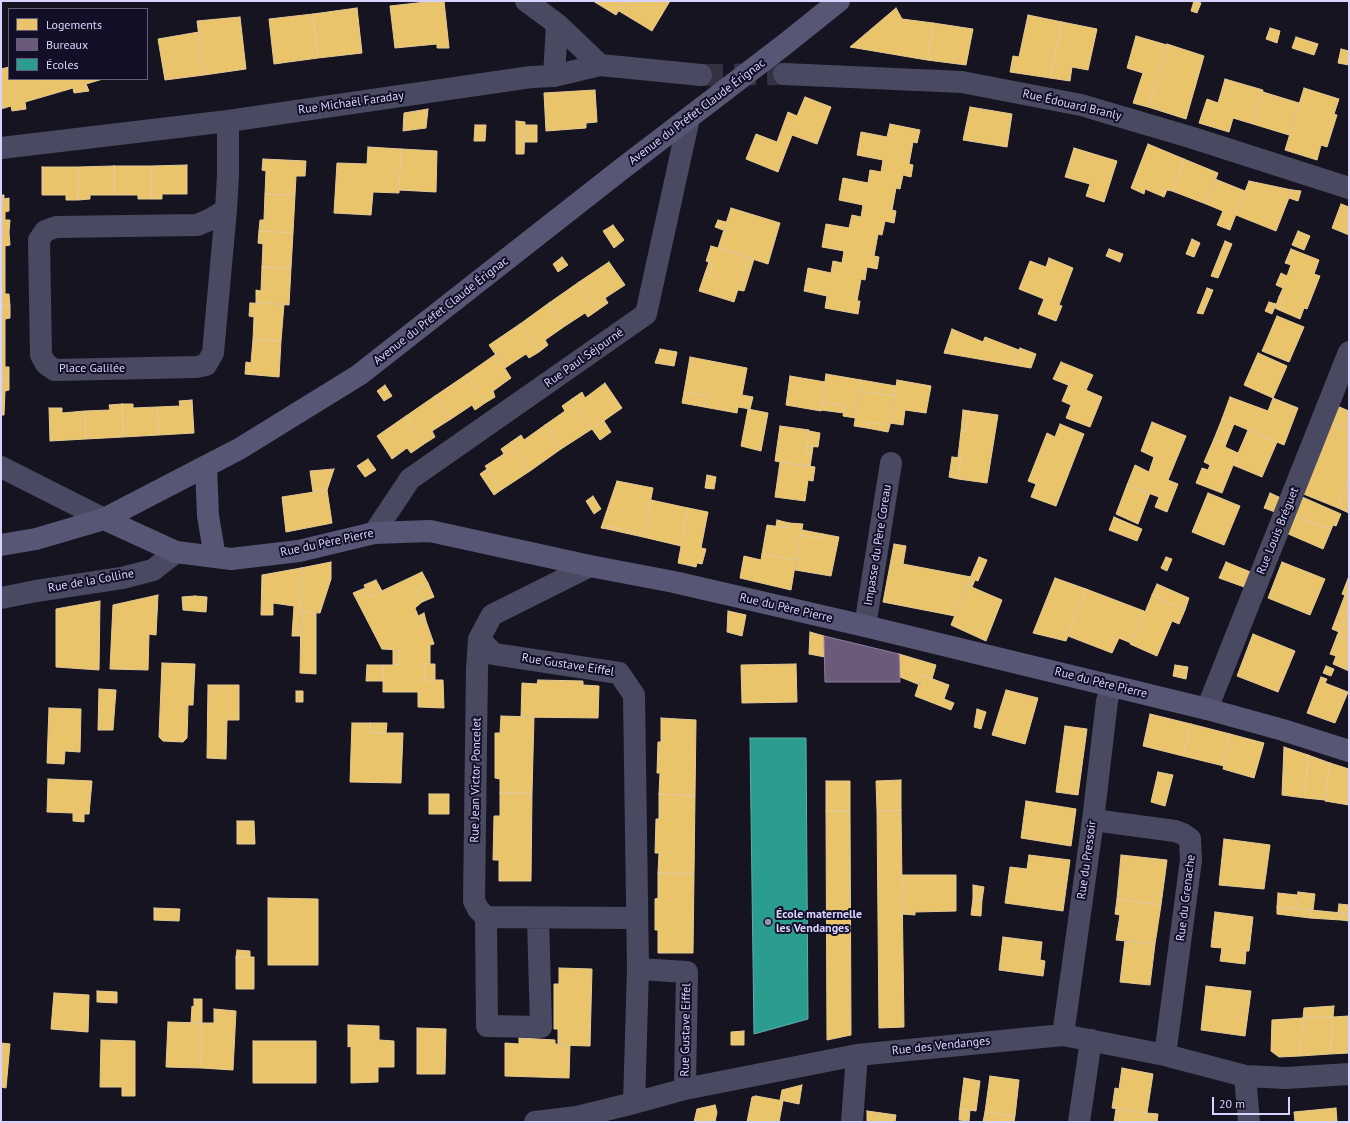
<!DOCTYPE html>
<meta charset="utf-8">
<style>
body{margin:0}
#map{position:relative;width:1350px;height:1123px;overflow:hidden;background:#161421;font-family:"PT Sans",sans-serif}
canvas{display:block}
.frame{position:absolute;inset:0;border:2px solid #d9d4ff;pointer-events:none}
.legend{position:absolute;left:8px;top:8px;width:140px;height:72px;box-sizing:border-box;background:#130f26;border:1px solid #625e7d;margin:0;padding:5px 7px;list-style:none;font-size:12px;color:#d9d4ff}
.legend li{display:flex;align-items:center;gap:8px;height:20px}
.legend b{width:20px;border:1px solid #625e7d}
.scale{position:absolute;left:1212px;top:1097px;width:78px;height:18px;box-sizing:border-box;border:2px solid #d9d4ff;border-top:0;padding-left:5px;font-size:12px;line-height:14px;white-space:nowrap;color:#d9d4ff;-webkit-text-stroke:3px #130f26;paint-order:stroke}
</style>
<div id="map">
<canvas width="1350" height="1123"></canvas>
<div class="frame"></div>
<ul class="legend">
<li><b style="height:11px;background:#e9c46a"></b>Logements</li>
<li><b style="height:11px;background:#6d597a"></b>Bureaux</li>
<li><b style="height:11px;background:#2a9d8f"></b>Écoles</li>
</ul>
<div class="scale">20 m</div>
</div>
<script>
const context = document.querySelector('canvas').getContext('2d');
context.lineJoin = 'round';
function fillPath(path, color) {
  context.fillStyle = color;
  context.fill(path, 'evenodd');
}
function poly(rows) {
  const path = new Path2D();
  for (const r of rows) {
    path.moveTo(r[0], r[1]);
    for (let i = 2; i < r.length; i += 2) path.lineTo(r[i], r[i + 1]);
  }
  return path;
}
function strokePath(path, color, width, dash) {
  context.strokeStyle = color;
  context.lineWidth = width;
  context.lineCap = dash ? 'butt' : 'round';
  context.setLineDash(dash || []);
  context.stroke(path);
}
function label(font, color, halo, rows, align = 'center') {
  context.font = font + ' "PT Sans",sans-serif';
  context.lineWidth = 4;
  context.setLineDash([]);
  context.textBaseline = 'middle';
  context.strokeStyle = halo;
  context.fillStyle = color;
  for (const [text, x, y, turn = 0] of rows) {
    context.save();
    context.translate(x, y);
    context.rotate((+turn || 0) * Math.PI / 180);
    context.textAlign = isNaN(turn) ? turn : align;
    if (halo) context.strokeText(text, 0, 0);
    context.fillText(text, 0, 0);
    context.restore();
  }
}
const homes = poly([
 [435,1,444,1,449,48,437,48,437,44,395,48,390,6,435,1],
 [593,1,625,1,616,15,593,1],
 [625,1,670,1,652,31,619,11,625,1],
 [1194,1,1201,3,1197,13,1191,11,1194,1],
 [357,8,362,53,318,58,313,14,357,8],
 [896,8,902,19,933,23,927,60,850,47,896,8],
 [313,14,318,58,274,64,269,19,313,14],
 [1028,15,1062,22,1050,78,1010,72,1013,56,1019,57,1028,15],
 [240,17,246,69,204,75,197,21,240,17],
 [1062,22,1097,29,1088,70,1072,67,1070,81,1050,78,1062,22],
 [933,23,973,29,966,65,927,60,933,23],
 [1270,28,1280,31,1277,43,1266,39,1270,28],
 [199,32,204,75,165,80,158,39,199,32],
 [1136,36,1167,45,1148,107,1133,103,1143,73,1127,68,1136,36],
 [1296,37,1318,44,1314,55,1292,48,1296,37],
 [1167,44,1204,56,1186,119,1148,107,1167,44],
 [1341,49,1349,51,1349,65,1338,63,1341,49],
 [9,67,9,79,103,79,86,84,89,91,74,93,73,88,25,102,26,109,12,111,11,106,1,109,1,69,9,67],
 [1225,79,1263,90,1253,124,1233,118,1229,132,1199,123,1207,99,1218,103,1225,79],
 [1304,88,1339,99,1334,114,1337,115,1327,147,1321,145,1317,160,1285,150,1304,88],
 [595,90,597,122,586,123,586,128,546,131,544,93,595,90],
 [1263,92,1299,103,1289,135,1253,124,1263,92],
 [805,97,831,107,817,144,792,135,778,172,746,159,756,134,777,142,788,112,797,116,805,97],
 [970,107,1012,114,1007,147,963,140,970,107],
 [428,109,426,128,403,131,404,113,428,109],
 [516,121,525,122,524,154,516,154,516,121],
 [890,124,920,130,917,143,913,142,909,164,913,165,911,177,903,175,900,189,896,188,892,210,896,211,894,223,885,221,882,235,878,234,874,256,879,257,877,269,867,267,865,280,861,279,857,301,860,301,858,314,825,308,827,296,804,291,808,268,831,273,833,261,842,263,844,251,822,247,826,224,849,228,852,215,861,217,863,205,839,200,843,178,868,183,870,170,881,172,883,160,857,155,861,132,887,137,890,124],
 [475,125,486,125,485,141,474,141,475,125],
 [525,125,537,125,537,142,525,142,525,125],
 [1148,144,1184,159,1172,191,1167,190,1164,197,1145,189,1144,194,1131,188,1148,144],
 [368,147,401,149,399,193,373,192,371,215,334,213,337,163,367,164,368,147],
 [1074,148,1117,161,1104,202,1086,196,1090,184,1065,177,1074,148],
 [401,149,437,151,436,192,399,190,401,149],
 [263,159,306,161,305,176,296,176,295,195,265,194,266,171,262,170,263,159],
 [1184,159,1218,173,1206,204,1172,191,1184,159],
 [187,165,187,194,162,194,162,199,151,199,151,166,187,165],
 [114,166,151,166,151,199,138,199,138,195,114,195,114,166],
 [114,166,114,195,90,195,90,199,78,200,78,167,114,166],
 [42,167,78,167,78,200,66,200,66,195,42,195,42,167],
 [1215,179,1245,191,1230,230,1217,225,1223,211,1206,204,1215,179],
 [1249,181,1292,190,1276,231,1236,215,1249,181],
 [1292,190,1301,191,1298,201,1289,198,1292,190],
 [265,194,295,195,293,233,259,231,260,220,264,220,265,194],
 [1,195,4,195,4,199,9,198,9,211,5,212,5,220,10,220,9,232,1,232,1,195],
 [1341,204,1349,207,1349,235,1332,228,1341,204],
 [731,208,780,223,768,264,718,248,731,208],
 [718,220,726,222,723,230,715,227,718,220],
 [613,225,624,240,614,248,603,231,613,225],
 [259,231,293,233,291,268,262,267,263,244,258,243,259,231],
 [1298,231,1310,236,1304,250,1292,245,1298,231],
 [1,232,9,232,10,245,5,246,5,269,1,269,1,232],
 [1192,239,1200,243,1194,257,1186,254,1192,239],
 [1225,241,1232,244,1218,278,1211,276,1225,241],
 [711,246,748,257,734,302,699,291,705,273,710,275,713,264,706,261,711,246],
 [1109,249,1123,254,1120,262,1106,256,1109,249],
 [1291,249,1319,260,1314,274,1320,276,1307,309,1304,308,1300,319,1279,310,1284,299,1279,297,1283,288,1276,285,1281,273,1287,276,1291,265,1285,263,1291,249],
 [562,257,568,265,558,272,553,264,562,257],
 [748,257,754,259,744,291,738,290,748,257],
 [1049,258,1073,268,1059,305,1062,306,1056,321,1038,314,1044,299,1019,289,1030,261,1046,267,1049,258],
 [609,262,625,285,605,298,608,303,598,310,579,282,609,262],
 [709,262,713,264,710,275,705,273,709,262],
 [262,267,291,268,289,305,256,303,256,290,261,291,262,267],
 [1,269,5,269,5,294,9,294,10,306,1,306,1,269],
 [579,282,598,310,588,317,585,313,565,326,549,303,579,282],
 [1207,288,1213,290,1203,314,1197,313,1207,288],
 [1279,297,1284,299,1279,310,1275,308,1279,297],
 [1269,302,1276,304,1272,314,1265,311,1269,302],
 [250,303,284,304,281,341,253,340,254,317,249,316,250,303],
 [549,303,565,326,545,340,548,345,539,352,520,324,549,303],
 [1,306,10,306,10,318,5,319,5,343,1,343,1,306],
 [1277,316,1304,327,1289,362,1262,351,1277,316],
 [520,324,539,352,529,358,526,354,505,368,489,345,520,324],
 [952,329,983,342,985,337,1019,350,1013,365,944,353,952,329],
 [253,340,281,341,279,377,245,374,246,362,251,363,253,340],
 [1,343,5,343,5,367,9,367,9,379,1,379,1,343],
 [1020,348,1036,354,1031,368,1013,365,1020,348],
 [660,349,677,352,674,366,655,363,660,349],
 [1258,353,1287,366,1273,398,1244,385,1258,353],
 [496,354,511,378,493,391,495,397,485,403,466,375,496,354],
 [690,357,747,368,742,395,753,397,750,409,738,407,737,413,704,407,707,396,684,392,690,357],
 [1061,362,1093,375,1086,390,1102,397,1090,427,1066,418,1071,405,1062,401,1070,382,1068,385,1053,379,1061,362],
 [826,374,861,380,855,418,843,416,845,406,822,402,826,374],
 [466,375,485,403,475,410,472,405,451,419,435,396,466,375],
 [790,376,825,382,821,411,786,405,790,376],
 [1,379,9,379,9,390,5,391,4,415,1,415,1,379],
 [861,380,896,386,895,396,860,391,861,380],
 [897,380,931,386,926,413,905,410,903,425,890,423,897,380],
 [605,383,622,408,592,429,572,399,582,392,585,398,605,383],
 [385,385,392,396,384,401,377,391,385,385],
 [860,391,895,396,890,425,868,422,867,428,854,426,860,391],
 [684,392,707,396,704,407,682,403,684,392],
 [435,396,451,419,432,431,435,437,424,444,406,416,435,396],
 [1230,397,1268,411,1273,398,1298,408,1284,445,1222,419,1230,397],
 [572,399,592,429,561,449,545,425,565,411,562,406,572,399],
 [192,400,194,433,159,435,157,407,180,406,179,401,192,400],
 [822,402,845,406,844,413,821,410,822,402],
 [122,404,133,404,133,408,157,407,159,435,123,437,122,404],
 [122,404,123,437,86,439,85,411,110,410,109,405,122,404],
 [1337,406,1349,411,1349,430,1330,422,1337,406],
 [49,408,62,408,62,413,85,411,86,439,50,441,49,408],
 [748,409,768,413,761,451,741,446,748,409],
 [963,410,969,411,966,431,961,431,963,410],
 [969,411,998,415,987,483,958,479,961,458,958,457,961,431,966,431,969,411],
 [406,416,424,444,411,453,407,448,392,459,377,436,406,416],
 [1222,419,1234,424,1226,444,1214,439,1222,419],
 [604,421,611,432,600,440,592,429,604,421],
 [868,422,890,425,888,432,867,428,868,422],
 [1152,422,1186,436,1168,480,1178,484,1167,512,1155,507,1159,497,1127,485,1135,465,1149,472,1154,457,1141,451,1152,422],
 [1330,422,1349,430,1349,479,1338,508,1301,493,1330,422],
 [1060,424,1084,434,1056,506,1031,497,1036,484,1028,481,1047,433,1055,437,1060,424],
 [545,425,561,449,530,471,511,442,521,435,524,440,545,425],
 [780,426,809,430,806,453,812,454,810,467,775,461,780,426],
 [1248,430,1277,442,1262,477,1233,465,1248,430],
 [809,431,820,433,818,447,807,446,809,431],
 [1214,439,1226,444,1225,447,1238,453,1222,493,1196,483,1202,468,1208,470,1210,465,1204,462,1214,439],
 [511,442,530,471,501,490,485,466,504,454,501,449,511,442],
 [807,446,813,447,812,454,806,453,807,446],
 [952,457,961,458,958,479,949,477,952,457],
 [368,459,376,470,365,477,357,466,368,459],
 [780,462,815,467,813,481,808,480,805,501,775,497,780,462],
 [334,469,327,490,313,492,310,471,334,469],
 [487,469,501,490,494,495,480,474,487,469],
 [707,475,716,477,714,489,705,488,707,475],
 [1349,479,1349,513,1338,508,1349,479],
 [617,481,653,488,644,535,608,526,607,529,601,528,617,481],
 [1127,485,1150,493,1138,524,1116,514,1127,485],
 [327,490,332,523,286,532,282,497,327,490],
 [1208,493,1240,506,1224,545,1192,532,1208,493],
 [1270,493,1281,498,1275,512,1264,508,1270,493],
 [593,496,601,509,594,514,586,501,593,496],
 [1300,496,1341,514,1336,526,1333,525,1331,530,1293,515,1300,496],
 [651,500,688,508,681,546,643,537,651,500],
 [688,508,708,512,701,548,706,549,702,564,697,563,696,567,678,563,688,508],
 [1293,515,1331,530,1323,549,1286,533,1293,515],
 [1114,517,1142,529,1137,541,1109,530,1114,517],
 [777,520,789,523,788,528,776,526,777,520],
 [789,523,803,524,796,560,762,554,767,525,788,528,789,523],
 [608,526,644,535,643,537,607,529,608,526],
 [802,530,823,534,823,539,801,535,802,530],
 [823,534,839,537,831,576,795,570,801,535,823,539,823,534],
 [894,544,906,546,903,564,971,577,955,616,883,602,894,544],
 [762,554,796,560,791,590,740,578,744,556,761,560,762,554],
 [979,557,987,560,978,581,975,580,972,587,967,585,979,557],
 [1166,557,1172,559,1167,571,1161,568,1166,557],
 [331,562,331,579,320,613,301,612,301,568,331,562],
 [1226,562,1253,573,1247,588,1219,578,1226,562],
 [1282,562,1325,579,1310,615,1268,598,1282,562],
 [301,568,300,636,292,636,294,606,273,603,273,615,261,615,262,575,301,568],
 [422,572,428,583,416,589,422,602,415,608,421,623,426,621,434,644,430,645,430,664,424,664,425,680,443,680,444,708,418,707,418,692,383,692,383,665,399,665,399,650,382,649,353,593,365,588,369,597,422,572],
 [1349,576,1349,597,1342,594,1349,576],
 [1055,578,1086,589,1066,641,1033,633,1055,578],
 [376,580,382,591,369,597,364,585,376,580],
 [428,583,434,597,422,602,416,589,428,583],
 [1157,584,1189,598,1185,610,1152,595,1157,584],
 [967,585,1002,600,986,641,951,625,967,585],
 [1086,589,1144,611,1131,643,1119,638,1112,653,1068,636,1086,589],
 [158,595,156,635,149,634,148,670,110,669,113,605,158,595],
 [1152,595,1185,610,1179,624,1172,621,1157,656,1130,644,1144,611,1145,612,1152,595],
 [1345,595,1349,597,1349,608,1339,632,1332,629,1345,595],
 [195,596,207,597,206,612,183,610,182,597,195,596],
 [100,601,99,670,56,667,56,609,100,601],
 [1349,608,1349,640,1337,636,1349,608],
 [728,611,746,615,742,636,727,632,728,611],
 [301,612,316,613,316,674,300,673,301,612],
 [424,613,426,621,421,623,418,616,424,613],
 [810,632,824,636,825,657,809,654,810,632],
 [1253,634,1295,651,1278,692,1237,676,1253,634],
 [1337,636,1349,640,1349,671,1333,664,1336,656,1330,654,1337,636],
 [393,650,399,650,399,665,393,665,393,650],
 [899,654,936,665,932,679,922,675,920,685,900,677,899,654],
 [162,663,195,664,193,705,188,705,187,738,183,742,163,741,159,737,162,663],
 [424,664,435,664,435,680,425,680,424,664],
 [796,664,797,702,742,703,741,665,796,664],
 [367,665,383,665,383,681,366,681,367,665],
 [1175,665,1188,667,1186,679,1173,676,1175,665],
 [1326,666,1334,669,1331,676,1323,673,1326,666],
 [922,675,949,685,944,699,954,703,951,710,915,696,922,675],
 [1321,677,1327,679,1325,683,1348,692,1335,723,1307,713,1321,677],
 [538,680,583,681,583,685,599,686,598,718,521,717,522,683,537,684,538,680],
 [208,685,239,685,239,720,227,720,226,759,207,758,208,685],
 [99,689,116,690,113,730,98,730,99,689],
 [1006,690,1038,698,1025,744,992,735,1006,690],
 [296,691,303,691,303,702,296,702,296,691],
 [49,708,81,709,80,752,65,751,64,764,47,763,49,708],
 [977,709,986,712,981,729,974,727,977,709],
 [1150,714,1191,724,1183,756,1143,746,1150,714],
 [501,716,534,717,532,793,500,793,500,779,495,778,495,733,500,733,501,716],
 [661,718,696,720,695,796,659,794,660,773,657,773,658,742,661,742,661,718],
 [352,723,370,723,370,733,403,733,401,783,350,782,352,723],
 [370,723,387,723,386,733,370,733,370,723],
 [1191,724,1230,734,1224,766,1183,756,1191,724],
 [1065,726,1087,729,1078,795,1056,792,1065,726],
 [1230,734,1264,743,1254,778,1223,769,1230,734],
 [1284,747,1308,755,1305,798,1282,795,1284,747],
 [1308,755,1330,763,1325,800,1305,798,1308,755],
 [1330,763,1349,769,1349,805,1325,801,1330,763],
 [1158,772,1173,775,1165,806,1151,802,1158,772],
 [48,779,92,781,89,814,84,814,84,822,73,821,73,813,47,812,48,779],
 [901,780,901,810,877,811,876,781,901,780],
 [826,781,850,781,850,811,826,811,826,781],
 [500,793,532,793,531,881,499,881,499,860,493,860,494,816,500,816,500,793],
 [429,794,449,794,449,814,429,814,429,794],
 [659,794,695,796,694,874,658,873,659,853,655,853,656,819,659,819,659,794],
 [1026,801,1076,809,1071,846,1021,838,1026,801],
 [901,810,904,1027,879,1028,877,811,901,810],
 [826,811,850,811,851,1035,827,1040,826,811],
 [237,821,254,821,255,844,237,844,237,821],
 [1224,839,1270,845,1264,889,1219,885,1224,839],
 [1029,855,1070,860,1063,911,1005,903,1010,867,1027,869,1029,855],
 [1121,855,1167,860,1161,905,1117,899,1121,855],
 [658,873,694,874,693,953,658,953,658,930,655,930,655,899,658,898,658,873],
 [902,875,956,875,956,911,915,912,915,915,902,914,902,875],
 [973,885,984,887,982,900,973,899,973,885],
 [1298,892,1315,894,1313,910,1296,909,1298,892],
 [1278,893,1297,895,1296,909,1277,907,1278,893],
 [268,898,318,899,318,965,268,965,268,898],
 [973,899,982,900,981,916,971,915,973,899],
 [1117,899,1161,905,1155,944,1116,940,1120,915,1115,914,1117,899],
 [1339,904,1349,905,1349,913,1338,912,1339,904],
 [1277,907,1311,910,1310,918,1277,914,1277,907],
 [154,908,180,909,179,921,154,920,154,908],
 [1311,910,1342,913,1341,920,1310,918,1311,910],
 [1215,912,1253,917,1249,951,1246,951,1245,964,1220,961,1222,948,1211,947,1215,912],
 [1342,913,1349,913,1349,921,1341,920,1342,913],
 [1003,937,1042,942,1040,960,1045,961,1043,976,999,970,1003,937],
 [1125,940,1155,944,1150,985,1120,982,1125,940],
 [237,950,250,951,250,957,236,957,237,950],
 [236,957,254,957,254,989,236,989,236,957],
 [559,968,592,969,590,1046,558,1045,558,1029,554,1029,554,984,559,984,559,968],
 [1206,986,1251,991,1245,1036,1201,1030,1206,986],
 [97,991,117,992,117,1003,97,1002,97,991],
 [54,993,89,995,88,1032,51,1029,54,993],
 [194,999,202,999,202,1023,191,1023,192,1006,194,1007,194,999],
 [1334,1006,1333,1017,1303,1018,1304,1008,1334,1006],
 [214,1009,236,1011,233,1070,201,1068,202,1023,214,1023,214,1009],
 [1349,1016,1349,1053,1330,1054,1333,1017,1349,1016],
 [1333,1017,1330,1054,1300,1056,1303,1018,1333,1017],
 [1303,1018,1300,1056,1279,1057,1271,1051,1272,1020,1303,1018],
 [168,1022,202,1023,201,1068,166,1067,168,1022],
 [348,1025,379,1026,379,1040,394,1041,394,1067,378,1067,378,1082,351,1083,351,1046,348,1047,348,1025],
 [417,1028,446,1029,445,1074,417,1074,417,1028],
 [744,1031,744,1045,731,1045,731,1032,744,1031],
 [519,1038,555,1040,555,1044,570,1045,569,1078,505,1076,505,1043,519,1044,519,1038],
 [101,1040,135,1041,135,1096,122,1096,122,1087,100,1087,101,1040],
 [253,1041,316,1041,316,1083,253,1083,253,1041],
 [1,1043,10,1044,6,1088,1,1087,1,1043],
 [1122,1068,1153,1074,1147,1113,1112,1108,1115,1088,1119,1089,1122,1068],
 [990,1076,1019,1080,1015,1116,985,1112,990,1076],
 [964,1078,980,1081,976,1111,960,1109,964,1078],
 [802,1085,799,1104,780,1100,782,1090,802,1085],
 [756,1096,783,1101,779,1122,747,1122,752,1097,756,1096],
 [715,1105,717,1112,715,1122,694,1122,697,1109,715,1105],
 [1336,1108,1337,1122,1295,1122,1294,1112,1336,1108],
 [960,1109,970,1110,969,1121,959,1120,960,1109],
 [1116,1109,1147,1113,1145,1122,1114,1122,1116,1109],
 [867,1111,896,1115,895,1122,867,1122,867,1111],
 [985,1112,1015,1116,1014,1122,983,1122,985,1112],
 [1147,1113,1158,1114,1157,1122,1145,1122,1147,1113]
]);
fillPath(homes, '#e9c46a');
strokePath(homes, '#e4c997', 1);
const offices = poly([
 [824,636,899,654,900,682,825,682,824,636]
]);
fillPath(offices, '#6d597a');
strokePath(offices, '#8d7ea2', 1);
const schools = poly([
 [750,738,806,738,808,1019,754,1034,750,738]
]);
fillPath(schools, '#2a9d8f');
strokePath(schools, '#5eaeb1', 1);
strokePath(poly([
 [701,75,784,74]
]), '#333142', 22, [22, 11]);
strokePath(poly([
 [526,1,557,24,600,65],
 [784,74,962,82,1081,105,1193,138,1349,188],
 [554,76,557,24],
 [1,148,228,121,531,77,554,76,600,65,701,75],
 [226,210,213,353,206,365,196,367,55,370,46,364,41,355,39,240,45,231,56,227,197,225,209,220,226,210,228,174,228,121],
 [1,467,104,519],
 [374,533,410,479,646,314,689,118],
 [590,566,492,615,479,639,494,654,619,673,634,695,638,969,634,1103],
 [1,598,36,591,122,578,153,570,176,552],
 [865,626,891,463],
 [479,639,477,669,474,901,478,909,486,917,487,1026,541,1027,538,919],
 [1207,709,1349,352],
 [1093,820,1175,831,1183,834,1190,839,1191,860,1165,1055],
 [486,917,636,918],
 [638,969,687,972,685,1089],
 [1063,1035,1093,820,1107,701,1111,686],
 [1245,1076,1249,1122],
 [535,1122,577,1117,634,1103,685,1089,857,1055,1063,1035,1165,1055,1245,1076,1286,1078,1349,1074],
 [852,1122,857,1055],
 [1079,1122,1091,1040]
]), '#4a4962', 22);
strokePath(poly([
 [206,466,208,516,215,557],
 [104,519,176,552,231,559,299,551,374,533,430,531,590,566,674,582,865,626,1207,709,1283,730,1349,751],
 [1,545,36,539,104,519,239,449,359,375,623,168,784,45,839,1]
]), '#575674', 22);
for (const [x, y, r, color] of [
 [768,922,4,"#9591b1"]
]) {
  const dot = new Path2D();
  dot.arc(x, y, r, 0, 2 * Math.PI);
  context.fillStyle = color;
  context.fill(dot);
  strokePath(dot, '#130f26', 1.5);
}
label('12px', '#d9d4ff', '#130f26', [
 ["Rue Michaël Faraday",351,103,-8],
 ["Rue Édouard Branly",1072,105,13],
 ["Avenue du Préfet Claude Érignac",697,112,-37],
 ["Avenue du Préfet Claude Érignac",441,311,-38],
 ["Rue Paul Séjourné",584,358,-35],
 ["Place Galilée",92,369],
 ["Rue Louis Bréguet",1278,531,-68],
 ["Rue du Père Pierre",327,543,-12],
 ["Impasse du Père Coreau",878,545,-81],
 ["Rue de la Colline",91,581,-10],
 ["Rue du Père Pierre",786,608,13],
 ["Rue Gustave Eiffel",568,665,9],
 ["Rue du Père Pierre",1101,683,14],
 ["Rue Jean Victor Poncelet",476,780,-89],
 ["Rue du Pressoir",1087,860,-82],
 ["Rue du Grenache",1186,898,-83],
 ["Rue Gustave Eiffel",686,1030,-89],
 ["Rue des Vendanges",941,1046,-6]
]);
label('bold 12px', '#d9d4ff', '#130f26', [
 ["École maternelle",776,915],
 ["les Vendanges",776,929]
], 'left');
</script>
